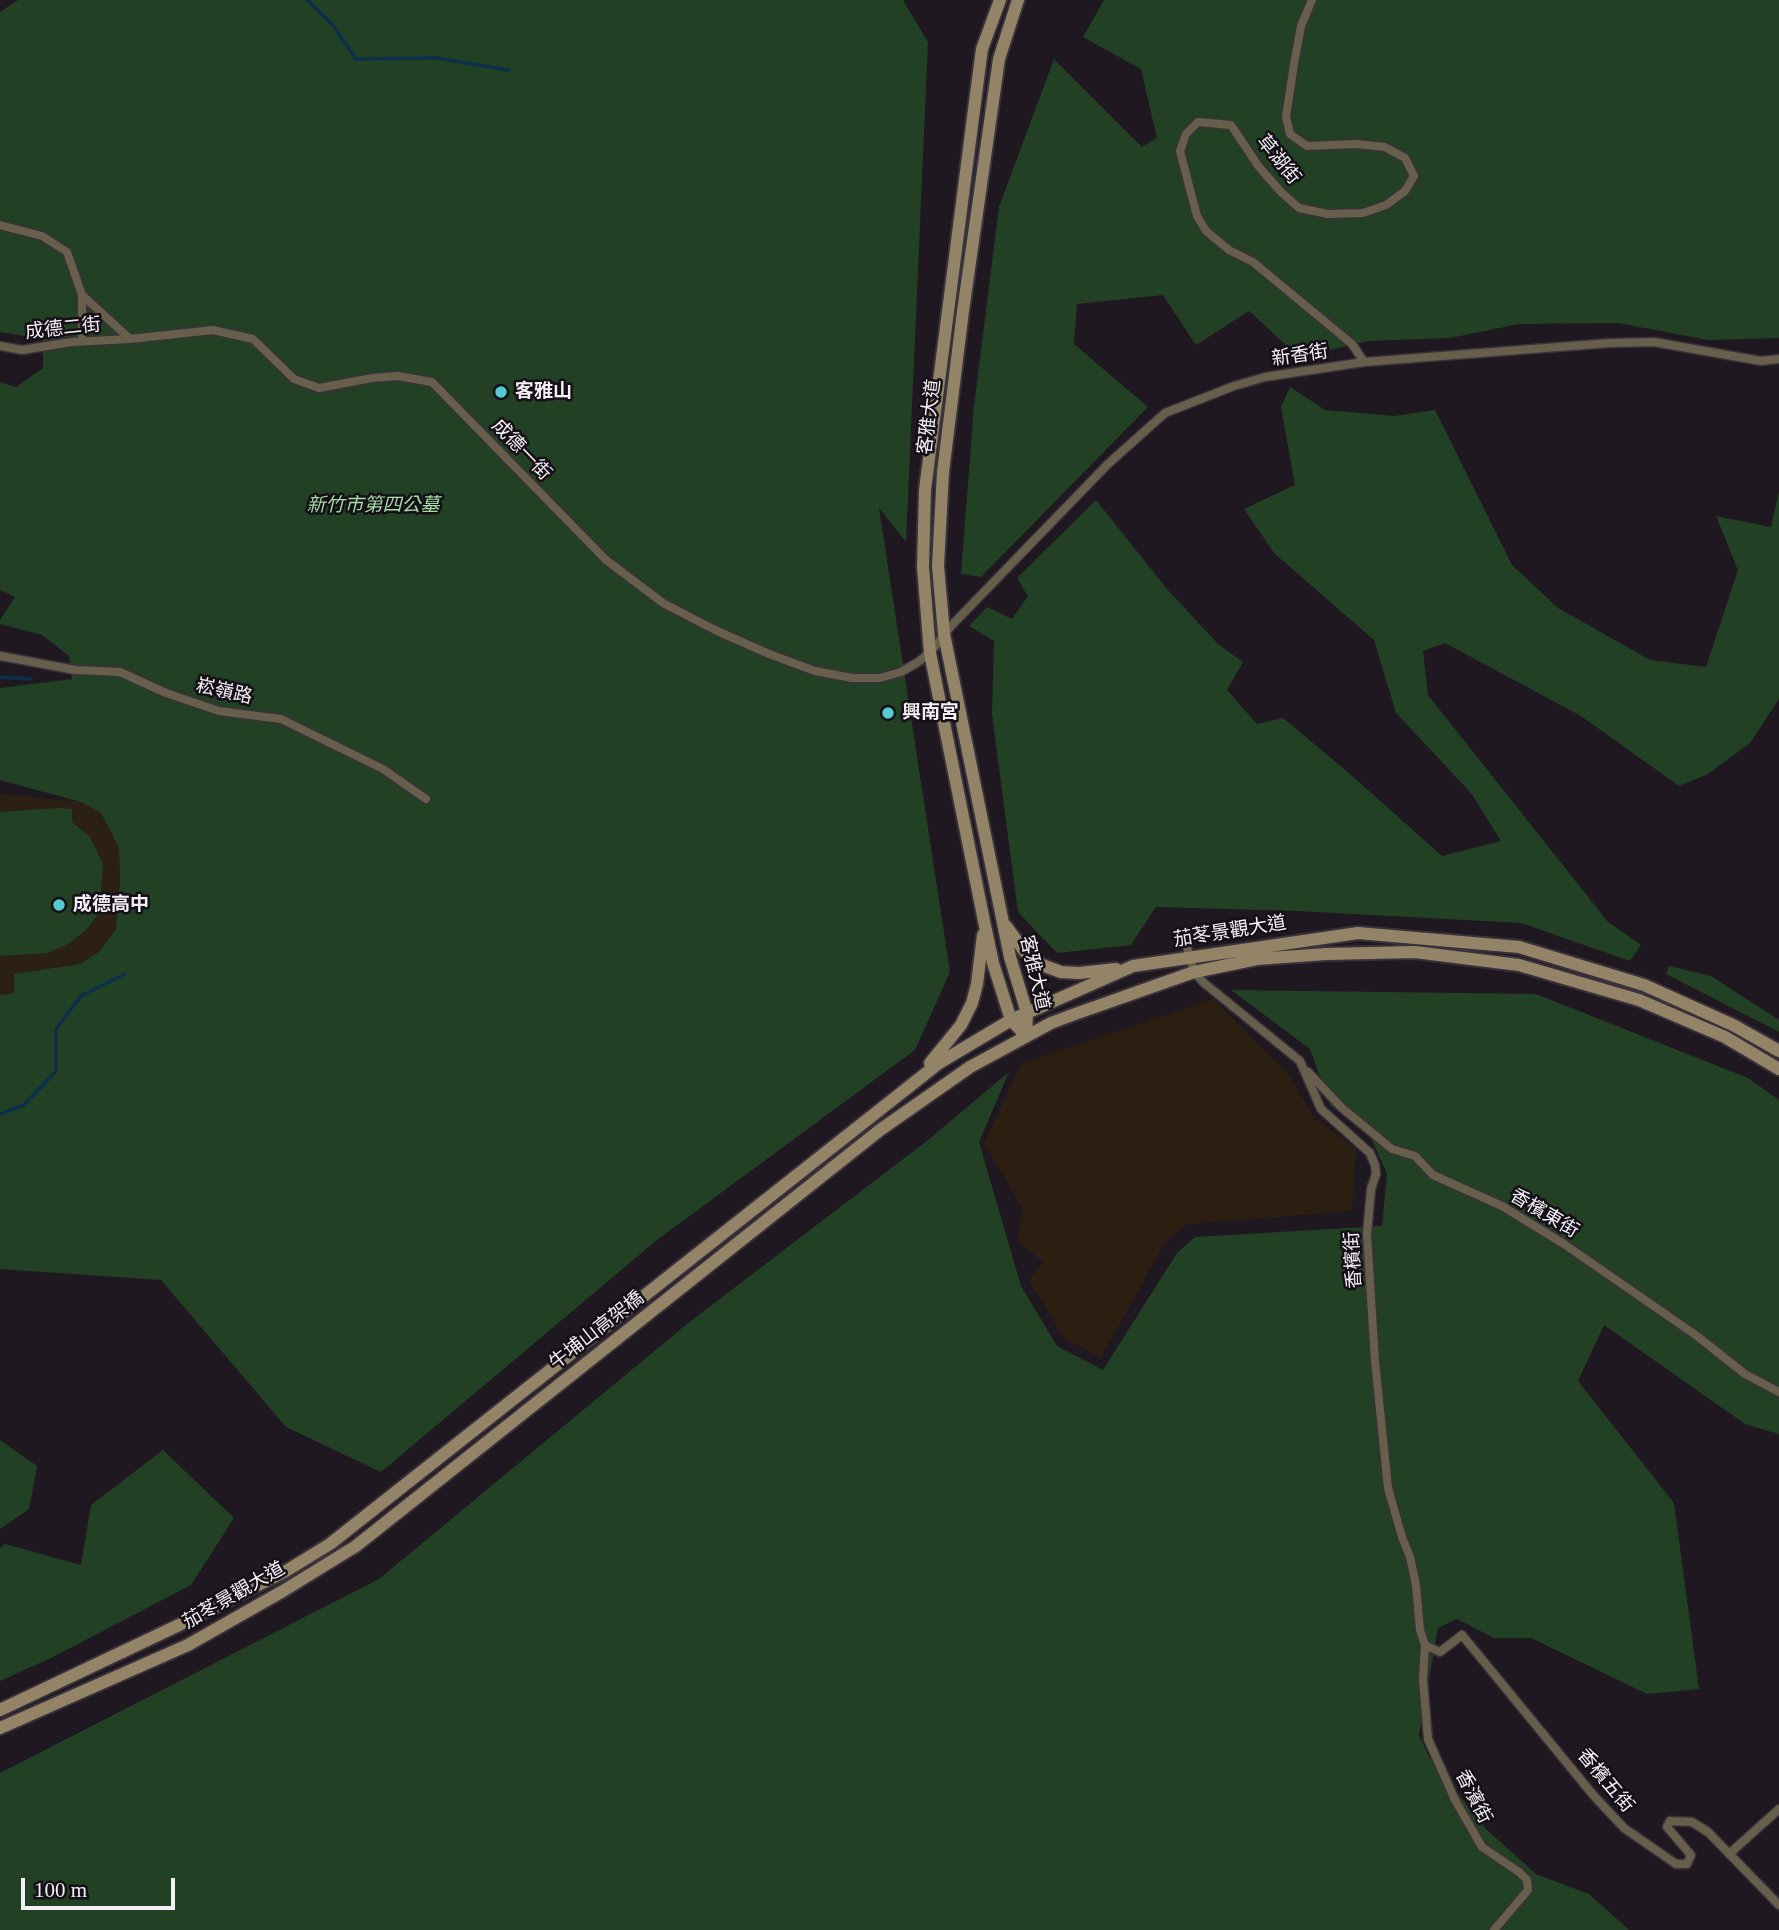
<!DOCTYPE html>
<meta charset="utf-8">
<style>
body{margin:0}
#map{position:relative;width:1779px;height:1930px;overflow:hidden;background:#1f1821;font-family:"Times New Roman",serif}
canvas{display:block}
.scale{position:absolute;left:21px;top:1878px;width:154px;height:32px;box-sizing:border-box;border:4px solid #f4eff5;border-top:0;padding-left:9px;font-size:21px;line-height:24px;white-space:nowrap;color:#f4eff5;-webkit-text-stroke:5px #150f17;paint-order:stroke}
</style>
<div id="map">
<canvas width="1779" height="1930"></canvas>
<div class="scale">100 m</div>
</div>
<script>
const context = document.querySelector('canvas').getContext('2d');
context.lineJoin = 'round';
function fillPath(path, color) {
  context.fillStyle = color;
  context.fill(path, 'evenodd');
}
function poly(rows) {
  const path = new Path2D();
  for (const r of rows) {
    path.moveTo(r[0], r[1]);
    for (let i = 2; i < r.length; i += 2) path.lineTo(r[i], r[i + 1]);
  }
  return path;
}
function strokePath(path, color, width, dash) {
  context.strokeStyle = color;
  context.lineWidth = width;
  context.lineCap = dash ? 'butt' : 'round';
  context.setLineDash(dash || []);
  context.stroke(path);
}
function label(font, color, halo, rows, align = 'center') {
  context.font = font + ' "Times New Roman","Noto Sans TC",serif';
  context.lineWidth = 5;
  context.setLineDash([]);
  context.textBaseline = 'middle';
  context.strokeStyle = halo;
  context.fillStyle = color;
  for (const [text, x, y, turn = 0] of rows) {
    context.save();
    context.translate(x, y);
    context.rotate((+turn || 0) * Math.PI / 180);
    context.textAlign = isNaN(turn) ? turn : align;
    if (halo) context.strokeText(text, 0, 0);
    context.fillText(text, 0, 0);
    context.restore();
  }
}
fillPath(poly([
 [1213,999,1286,1071,1314,1117,1356,1149,1352,1211,1187,1224,1164,1244,1101,1358,1064,1338,1029,1280,1043,1262,1017,1241,1023,1209,984,1143,1022,1063]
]), '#2c1f12');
fillPath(poly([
 [0,794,81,802,101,813,119,848,120,880,116,929,99,952,80,964,14,974,15,993,0,995]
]), '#2c1f13');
fillPath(poly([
 [18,0,903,0,928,42,906,542,879,508,950,972,915,1050,657,1240,381,1472,286,1427,161,1280,0,1269,0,995,14,993,14,974,80,964,99,952,116,929,120,880,119,848,101,813,81,802,0,780,0,688,72,679,69,656,42,635,0,624,0,620,15,597,0,590,0,382,16,387,43,368,43,339,0,332,0,12],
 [1104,0,1779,0,1779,338,1708,340,1618,323,1519,324,1450,338,1368,341,1299,357,1249,311,1196,345,1163,295,1077,304,1074,344,1148,407,981,577,961,574,974,406,999,207,1054,59,1142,147,1157,138,1141,69,1083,37],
 [1290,387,1325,410,1394,416,1435,410,1512,565,1558,608,1650,660,1706,667,1738,570,1716,516,1771,527,1779,491,1779,699,1750,743,1708,774,1679,786,1581,716,1445,643,1423,651,1428,695,1608,922,1641,945,1630,961,1521,923,1298,911,1156,907,1131,945,1057,953,1018,912,992,714,994,641,969,626,987,607,1012,619,1028,596,1017,578,1096,500,1167,589,1218,644,1243,662,1227,690,1257,724,1283,718,1350,774,1442,856,1501,841,1471,793,1396,713,1374,640,1274,553,1244,509,1295,485,1281,407],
 [59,808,72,809,72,822,90,837,103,864,99,913,86,930,70,943,48,953,0,956,0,812],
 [1669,966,1711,976,1779,1020,1779,1032,1666,974],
 [1231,990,1536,994,1748,1078,1779,1100,1779,1434,1745,1424,1604,1325,1578,1381,1674,1503,1699,1689,1647,1694,1531,1638,1494,1638,1457,1619,1438,1628,1419,1735,1429,1757,1486,1829,1536,1874,1589,1894,1629,1930,0,1930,0,1773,379,1579,687,1324,928,1140,1009,1072,979,1142,1021,1286,1057,1346,1103,1370,1177,1253,1195,1237,1382,1226,1387,1174,1371,1138,1330,1105,1310,1049],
 [0,1440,37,1466,29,1509,0,1529],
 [163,1450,234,1518,191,1585,51,1658,0,1681,0,1548,5,1544,81,1565,91,1505]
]), '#224124');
strokePath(poly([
 [307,0,332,24,356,59,437,58,508,70],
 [0,677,31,679],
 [0,1114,24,1105,56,1071,56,1029,81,996,125,974]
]), '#0c2f4c', 3.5);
const street = poly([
 [1312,0,1301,26,1294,64,1286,117,1290,134,1307,146,1356,144,1385,147,1405,158,1414,176,1405,191,1386,205,1363,213,1328,214,1299,208,1281,192,1259,167,1231,125,1198,122,1186,134,1180,151,1197,216,1206,231,1229,250,1253,262,1352,344,1364,362],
 [0,225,42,236,67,252,82,295,130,339,213,330,253,339,294,379,319,388,372,378,398,376,432,382,606,560,663,603,715,630,769,654,815,671,852,678,880,678,901,672,918,662,930,653,951,626,1108,464,1165,413,1234,386,1265,377,1364,362,1610,343,1654,342,1761,361,1779,359],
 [82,341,82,295],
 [0,346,22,350,72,342,130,339],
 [0,656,75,670,120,672,166,693,219,711,281,719,383,769,426,799],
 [1187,947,1194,972,1204,983,1300,1061,1321,1109,1370,1153,1375,1165,1376,1174,1371,1189,1367,1234,1375,1361,1388,1488,1402,1537,1410,1557,1416,1585,1420,1630,1425,1645,1423,1680,1428,1739,1455,1800,1482,1847,1519,1872,1527,1880,1528,1890,1494,1930],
 [1308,1072,1342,1108,1392,1149,1415,1156,1433,1175,1502,1206,1564,1244,1697,1336,1745,1374,1779,1392],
 [1425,1645,1440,1652,1462,1635,1594,1796,1624,1828,1676,1864,1687,1864,1691,1855,1667,1827,1670,1821,1692,1822,1708,1832,1779,1905],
 [1729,1854,1779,1809]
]);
const secondary = poly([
 [1000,0,982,49,975,102,925,490,923,567,930,653,984,921,993,963,1011,1020,1026,1036],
 [1018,0,999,59,963,311,943,472,938,566,944,634,1010,957,1027,1013,1026,1036],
 [1006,926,1025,952,1042,965,1061,972,1079,973,1116,969],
 [930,1063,961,1025,972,1003,977,984,983,935],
 [0,1710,179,1625,286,1571,330,1544,939,1063,1011,1020,1133,966,1358,933,1519,947,1644,985,1733,1025,1779,1051],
 [0,1728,188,1645,283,1591,356,1546,880,1130,970,1067,1051,1023,1075,1014,1194,972,1257,959,1326,954,1415,952,1519,965,1639,1000,1725,1037,1779,1069]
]);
strokePath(street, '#39323a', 11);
strokePath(secondary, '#39323a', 16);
strokePath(street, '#675e4c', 8);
strokePath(secondary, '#938467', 12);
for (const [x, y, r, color] of [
 [501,392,7,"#52ccd0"],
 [888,713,7,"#52ccd0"],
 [59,905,7,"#52ccd0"]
]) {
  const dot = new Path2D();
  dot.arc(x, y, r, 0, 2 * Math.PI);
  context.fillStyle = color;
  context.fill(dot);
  strokePath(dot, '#150f17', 2.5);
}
label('19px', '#f4eff5', '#150f17', [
 ["草湖街",1278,160,51],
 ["成德二街",63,329,-6],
 ["新香街",1300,356,-8],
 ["客雅大道",930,417,-83],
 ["成德一街",521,450,46],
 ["崧嶺路",224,692,13],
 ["茄苳景觀大道",1230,932,-9],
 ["客雅大道",1034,973,77],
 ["香檳東街",1544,1214,31],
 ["香檳街",1354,1260,-93],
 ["牛埔山高架橋",597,1331,-38],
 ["茄苳景觀大道",234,1596,-30],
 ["香檳五街",1605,1781,50],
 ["香濱街",1473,1797,63]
]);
label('bold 19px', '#f4eff5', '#150f17', [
 ["客雅山",515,392],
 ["興南宮",902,713],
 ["成德高中",73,905]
], 'left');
label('italic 19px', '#a4dda6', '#150f17', [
 ["新竹市第四公墓",373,506]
]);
</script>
